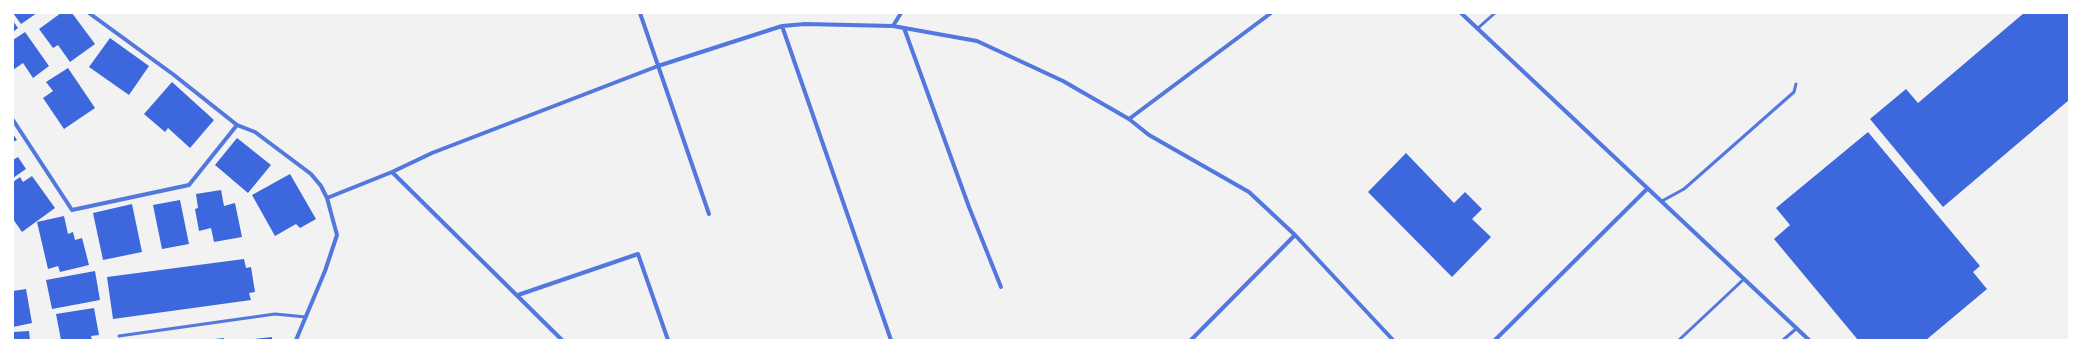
<!DOCTYPE html>
<style>
body{margin:0}
#map{position:relative;width:2082px;height:353px;overflow:hidden;background:#f2f2f2;font-family:"PT Serif",serif}
canvas{display:block}
.frame{position:absolute;inset:0;border:14px solid #fff;pointer-events:none}
</style>
<div id="map">
<canvas width="2082" height="353"></canvas>
<div class="frame"></div>
</div>
<script>
const context = document.querySelector('canvas').getContext('2d');
context.lineJoin = 'round';
function fillPath(path, color) {
  context.fillStyle = color;
  context.fill(path, 'evenodd');
}
function poly(rows) {
  const path = new Path2D();
  for (const r of rows) {
    path.moveTo(r[0], r[1]);
    for (let i = 2; i < r.length; i += 2) path.lineTo(r[i], r[i + 1]);
  }
  return path;
}
function strokePath(path, color, width, dash) {
  context.strokeStyle = color;
  context.lineWidth = width;
  context.lineCap = dash ? 'butt' : 'round';
  context.setLineDash(dash || []);
  context.stroke(path);
}
fillPath(poly([
 [13,13,37,13,21,24],
 [61,13,72,13,95,44,70,62,58,45,53,48,39,29],
 [2024,13,2069,13,2069,100,1943,207,1870,119,1906,89,1918,103],
 [13,21,18,28,13,32],
 [25,32,49,66,33,78,23,63,13,70,13,40],
 [110,38,149,66,129,95,89,67],
 [68,68,95,108,64,129,43,98,53,91,46,82],
 [172,82,214,120,190,148,168,128,165,132,144,114],
 [1868,132,1980,266,1973,272,1987,289,1926,340,1858,340,1774,239,1790,225,1776,208],
 [13,134,17,140,13,142],
 [237,138,271,165,248,193,215,165],
 [1406,153,1454,203,1465,192,1482,209,1472,219,1491,237,1452,277,1368,192],
 [18,157,26,169,13,178,13,160],
 [290,174,316,219,300,228,296,224,275,236,252,195],
 [32,176,55,208,22,232,13,219,13,182,20,177,23,182],
 [221,190,224,206,235,203,242,237,214,242,211,228,199,231,195,209,198,208,196,194],
 [180,200,189,244,162,249,153,205],
 [132,204,142,252,103,260,93,213],
 [64,216,68,234,73,232,75,240,82,238,89,265,60,272,58,266,48,269,37,222],
 [244,259,246,268,251,267,255,292,249,293,251,300,113,319,107,277],
 [95,271,100,300,52,309,46,280],
 [26,289,32,323,13,327,13,291],
 [94,308,99,335,91,336,92,340,61,340,56,314],
 [29,331,30,340,13,340,13,332],
 [272,337,272,340,254,340,254,339],
 [224,338,224,340,214,340,214,339]
]), '#3d67dc');
strokePath(poly([
 [1478,28,1495,13],
 [1662,201,1684,189,1794,92,1796,84],
 [119,336,275,314,306,317],
 [1679,340,1744,279],
 [1783,340,1797,328]
]), '#5277de', 3);
strokePath(poly([
 [89,13,174,75,237,125,255,132,311,174,321,186,327,198,337,235,325,271,296,340],
 [640,13,709,214],
 [1461,13,1809,340],
 [782,26,891,340],
 [893,26,901,13],
 [904,28,969,207,1001,287],
 [1129,119,1271,13],
 [13,120,72,210,189,185,237,125],
 [392,172,562,340],
 [327,198,392,172,432,153,658,66,782,26,805,24,893,26,977,41,1063,81,1129,119,1149,135,1249,192,1295,235,1393,340],
 [518,295,638,254,668,340],
 [1191,340,1295,235],
 [1495,340,1647,189]
]), '#5277de', 4);
</script>
